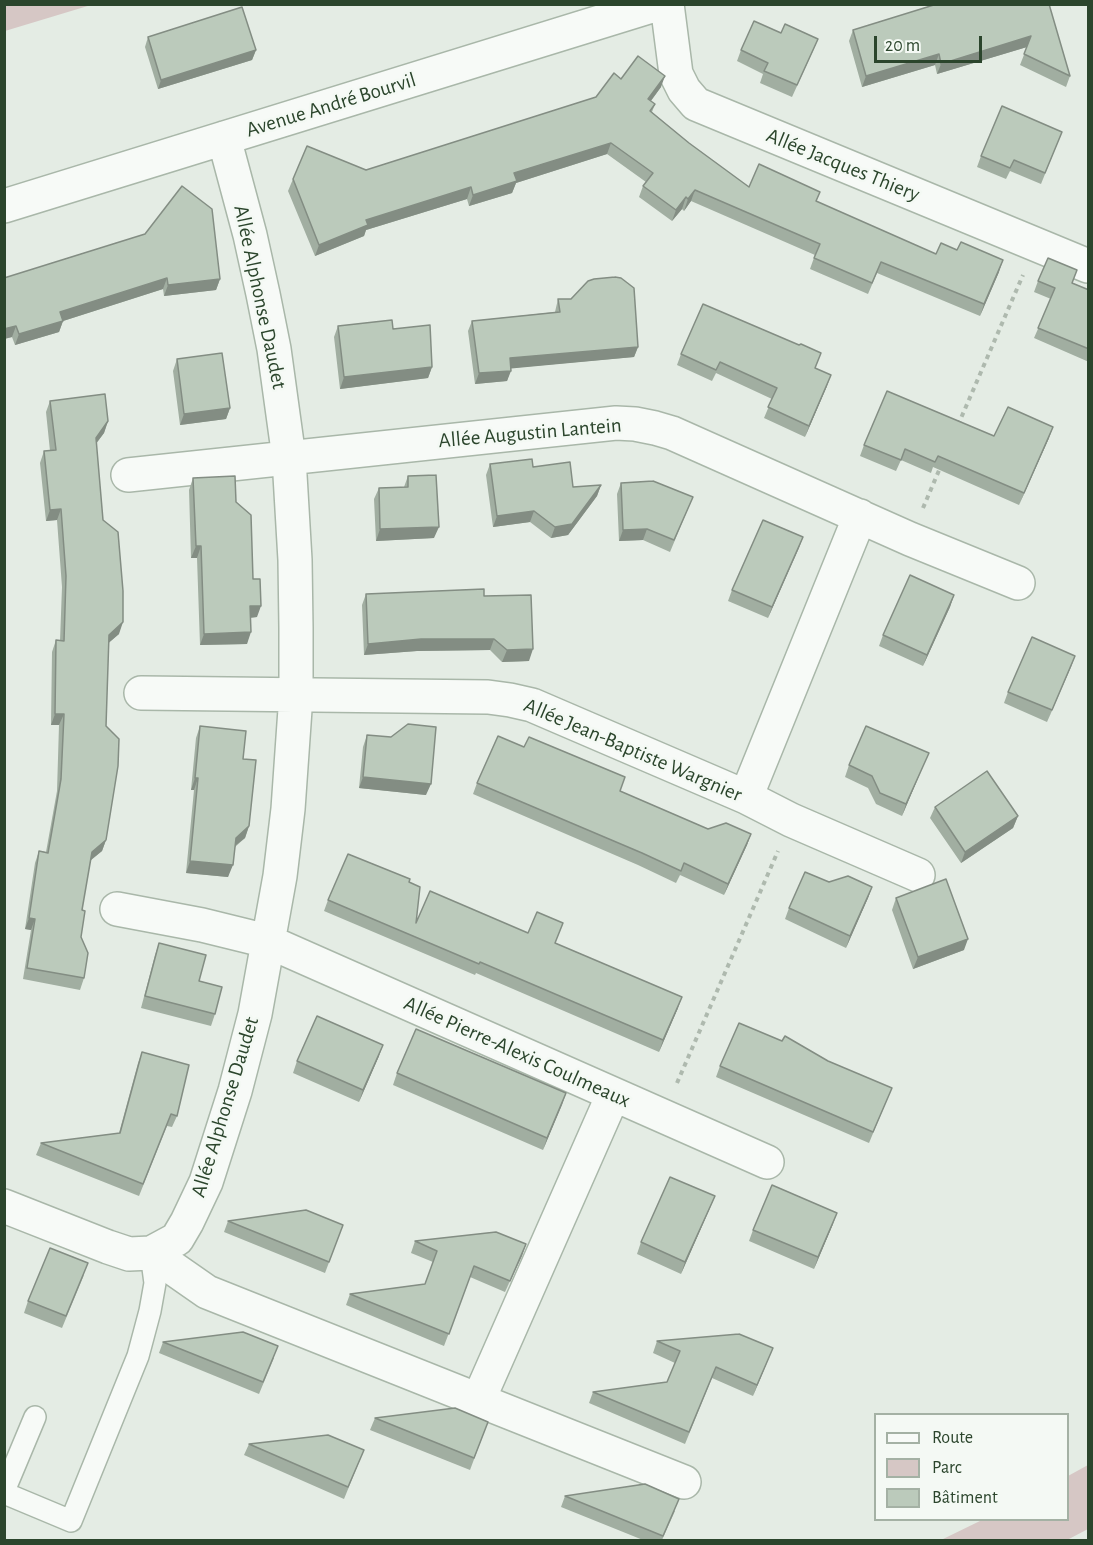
<!DOCTYPE html>
<meta charset="utf-8">
<style>
body{margin:0}
#map{position:relative;width:1093px;height:1545px;overflow:hidden;background:#e4ece4;font-family:"Alegreya Sans",sans-serif}
canvas{display:block}
.frame{position:absolute;inset:0;border:6px solid #2b452c;pointer-events:none}
.legend{position:absolute;left:874px;top:1413px;width:195px;height:108px;box-sizing:border-box;background:#f4f9f4;border:2px solid #a4b1a4;margin:0;padding:8px 10px;list-style:none;font-size:18px;color:#2b452c}
.legend li{display:flex;align-items:center;gap:12px;height:30px}
.legend b{width:30px;border:2px solid #a4b1a4}
.scale{position:absolute;left:874px;top:36px;width:108px;height:27px;box-sizing:border-box;border:3px solid #2b452c;border-top:0;padding-left:8px;font-size:18px;line-height:21px;white-space:nowrap;color:#2b452c;-webkit-text-stroke:4px #f4f9f4;paint-order:stroke}
</style>
<div id="map">
<canvas width="1093" height="1545"></canvas>
<div class="frame"></div>
<ul class="legend">
<li><b style="height:8px;background:#f7faf7"></b>Route</li>
<li><b style="height:16px;background:#d6c7c5"></b>Parc</li>
<li><b style="height:16px;background:#bbcabb"></b>Bâtiment</li>
</ul>
<div class="scale">20 m</div>
</div>
<script>
const context = document.querySelector('canvas').getContext('2d');
context.lineJoin = 'round';
function fillPath(path, color) {
  context.fillStyle = color;
  context.fill(path, 'evenodd');
}
function poly(rows) {
  const path = new Path2D();
  for (const r of rows) {
    path.moveTo(r[0], r[1]);
    for (let i = 2; i < r.length; i += 2) path.lineTo(r[i], r[i + 1]);
  }
  return path;
}
function strokePath(path, color, width, dash) {
  context.strokeStyle = color;
  context.lineWidth = width;
  context.lineCap = dash ? 'butt' : 'round';
  context.setLineDash(dash || []);
  context.stroke(path);
}
function label(font, color, halo, rows, align = 'center') {
  context.font = font + ' "Alegreya Sans",sans-serif';
  context.lineWidth = 5;
  context.setLineDash([]);
  context.textBaseline = 'middle';
  context.strokeStyle = halo;
  context.fillStyle = color;
  for (const [text, x, y, turn = 0] of rows) {
    context.save();
    context.translate(x, y);
    context.rotate((+turn || 0) * Math.PI / 180);
    context.textAlign = isNaN(turn) ? turn : align;
    if (halo) context.strokeText(text, 0, 0);
    context.fillText(text, 0, 0);
    context.restore();
  }
}
fillPath(poly([
 [5,4,91,4,91,5,5,31],
 [1088,1465,1088,1529,1067,1540,941,1540,982,1520,1068,1520,1068,1476]
]), '#d6c7c5');
const service = poly([
 [4,1491,35,1417],
 [4,1493,71,1521,138,1356,150,1311,155,1283,151,1253]
]);
const minor = poly([
 [667,4,676,74,684,90,696,104,1088,266],
 [4,206,658,4],
 [128,475,616,423,635,424,655,428,672,433,910,539,1018,583],
 [141,693,488,697,510,700,532,705,746,797,791,820,918,875],
 [746,797,860,516],
 [117,909,202,925,267,941,767,1162],
 [4,1206,108,1247,129,1254,151,1253,207,1292,684,1482],
 [151,1253,177,1239,187,1222,206,1182,235,1091,255,1014,280,876,288,809,296,695,296,628,295,560,289,458,274,349,263,294,250,235,224,138],
 [478,1401,613,1095]
]);
strokePath(service, '#a9b7a9', 24);
strokePath(minor, '#a9b7a9', 36);
strokePath(poly([
 [958,425,1023,275],
 [923,508,940,468],
 [677,1083,778,851]
]), '#aeb9ae', 4, [4.5, 4.5]);
strokePath(service, '#f7faf7', 21);
strokePath(minor, '#f7faf7', 33);
fillPath(poly([
 [1049,4,1070,76,1066,87,1020,65,1027,47,937,74,935,65,862,87,849,41,853,30],
 [781,33,818,39,813,51,792,97,760,83,763,74,737,61,741,50],
 [148,37,256,50,252,60,158,89,145,47],
 [621,79,661,87,651,101,655,104,652,112,689,143,749,187,820,192,816,202,936,254,999,272,980,316,877,273,868,294,810,269,815,255,691,201,684,211,682,209,672,221,639,197,643,186,646,182,607,154,516,183,512,193,469,206,467,199,366,230,364,236,315,256,288,191,293,179,366,170,596,97],
 [1062,132,1041,184,1010,171,1006,179,977,167,981,156],
 [4,278,220,279,216,290,164,296,163,289,63,321,59,332,15,345,12,337,4,339],
 [1038,281,1072,283,1089,290,1089,362,1034,338,1051,299,1034,292],
 [558,299,638,347,634,357,511,368,507,381,475,384,468,331,472,321,555,312],
 [338,326,393,329,432,367,428,378,340,389,334,337],
 [681,354,816,368,827,386,805,437,764,418,772,399,716,373,712,381,677,365],
 [177,359,230,408,226,419,180,425,173,371],
 [50,401,108,421,104,433,96,444,103,520,119,634,108,643,106,726,106,840,102,851,90,861,82,910,81,937,84,978,80,990,23,979,31,930,25,929,35,863,39,851,46,852,57,791,59,725,51,725,52,652,56,640,60,641,62,587,57,520,46,521,40,463,44,451,50,451,46,412],
 [994,436,1049,438,1019,505,933,467,931,473,901,460,896,471,860,456,864,445],
 [490,464,533,467,573,487,601,485,597,496,568,535,551,538,530,522,493,527,486,475],
 [408,476,434,538,376,541,374,499,379,488,404,487],
 [193,478,236,502,253,579,257,617,250,618,247,644,200,645,197,558,191,558,189,490],
 [621,483,693,497,670,552,643,540,619,541,617,494],
 [803,537,768,618,728,601,732,590],
 [366,594,484,596,529,661,502,662,490,650,417,651,364,655,362,605],
 [954,595,950,607,923,666,879,646,883,635],
 [1075,656,1047,722,1004,703,1008,692],
 [200,726,243,759,249,826,245,838,235,847,228,877,186,873,194,790,191,790,196,738],
 [367,735,426,795,359,788,363,747],
 [924,764,902,816,876,804,868,788,845,777,849,765],
 [477,783,620,791,708,829,751,834,747,845,724,895,680,875,676,883,638,865,473,794],
 [935,807,1018,816,1013,828,961,863,930,818],
 [409,882,416,923,528,933,563,923,555,943,678,1008,659,1052,476,973,475,975,324,911,328,900],
 [829,882,872,887,868,898,846,948,785,919,789,908],
 [896,898,964,950,913,969,892,910],
 [159,943,199,981,215,1014,211,1026,141,1008,155,955],
 [142,1052,177,1116,172,1127,167,1126,139,1196,36,1155,41,1143,119,1133,138,1063],
 [379,1056,359,1102,293,1073,297,1061],
 [720,1066,892,1088,869,1143,716,1077],
 [397,1073,566,1093,543,1150,393,1085],
 [715,1196,681,1274,637,1254,641,1242],
 [228,1221,343,1225,325,1273,224,1232],
 [833,1224,814,1269,749,1241,753,1230],
 [415,1241,526,1244,505,1292,470,1277,444,1346,346,1305,350,1294,425,1284,433,1262,411,1253],
 [84,1275,62,1328,24,1313,28,1301],
 [657,1341,768,1360,753,1396,712,1378,685,1444,589,1403,593,1392,667,1382,675,1363,653,1353],
 [163,1342,274,1358,259,1394,159,1353],
 [375,1418,488,1422,470,1470,370,1430],
 [249,1444,364,1450,344,1499,244,1455],
 [565,1496,675,1511,662,1540,643,1540,561,1507]
]), '#a1aea1');
fillPath(poly([
 [1031,36,1027,47,937,74,941,64],
 [256,50,252,60,158,89,161,80],
 [939,54,935,65,862,87,866,76],
 [665,76,661,87,644,110,648,99],
 [611,143,607,154,516,183,512,193,469,206,473,195,514,173],
 [471,187,467,199,366,230,364,236,315,256,319,245,366,220],
 [695,190,691,201,684,211,688,199],
 [686,197,682,209,672,221,676,210],
 [1003,260,999,272,980,316,984,304],
 [167,278,163,289,63,321,59,332,15,345,19,334,60,312],
 [220,279,216,290,164,296,168,285],
 [16,326,12,337,4,339,4,329],
 [638,347,634,357,506,369,510,358],
 [432,367,428,378,340,389,344,377],
 [511,371,507,381,475,384,479,373],
 [831,375,827,386,805,437,809,426],
 [230,408,226,419,180,425,184,414],
 [108,421,104,433,91,450,96,438],
 [1053,427,1049,438,1019,505,1024,493],
 [601,485,597,496,568,535,551,538,555,527],
 [61,509,57,520,46,521,50,510],
 [534,511,530,522,493,527,497,516],
 [439,527,434,538,376,541,380,529],
 [647,529,643,540,619,541,623,530],
 [803,537,799,548,768,618,772,607],
 [196,546,201,546,197,558,191,558],
 [954,595,950,607,923,666,927,655],
 [250,606,261,606,257,617,246,618],
 [123,622,119,634,104,647,109,635],
 [251,632,247,644,200,645,204,634],
 [421,639,494,639,490,650,417,651,364,655,368,644],
 [533,649,529,661,502,662,507,650],
 [1075,656,1071,667,1047,722,1052,710],
 [55,714,64,714,59,725,51,725],
 [929,753,924,764,902,816,906,804],
 [363,777,431,784,426,795,359,788],
 [195,778,198,778,194,790,191,790],
 [1018,816,1013,828,961,863,965,852],
 [249,826,245,838,231,849,236,838],
 [751,834,747,845,724,895,728,884],
 [106,840,102,851,87,863,92,852],
 [190,861,233,865,228,877,186,873],
 [872,887,868,898,846,948,850,936],
 [29,918,35,919,31,930,25,929],
 [968,939,964,950,913,969,918,957],
 [682,997,678,1008,659,1052,663,1040],
 [383,1045,379,1056,359,1102,363,1090],
 [566,1093,562,1105,543,1150,547,1138],
 [715,1196,710,1208,681,1274,685,1262],
 [837,1213,833,1224,814,1269,818,1257],
 [526,1244,522,1256,505,1292,510,1281],
 [773,1348,753,1396,757,1385]
]), '#838d83');
const building = poly([
 [937,4,1049,4,1070,76,1024,54,1031,36,941,64,939,54,866,76,853,30,937,4],
 [242,7,256,50,161,80,148,37,242,7],
 [754,21,781,33,785,24,818,39,797,85,764,71,768,63,741,50,754,21],
 [638,56,665,76,648,99,655,104,650,111,689,143,749,187,759,164,820,192,816,201,936,254,941,243,957,250,961,242,1003,260,984,304,881,262,872,283,814,258,820,244,695,190,688,199,686,197,676,210,643,186,653,173,611,143,514,173,517,181,473,195,471,187,366,220,368,225,319,245,293,179,307,146,366,170,596,97,614,73,621,79,638,56],
 [1002,106,1062,132,1045,173,1014,160,1010,168,981,156,1002,106],
 [182,186,212,209,220,279,168,285,167,278,60,312,63,321,19,334,16,326,4,329,4,278,145,234,182,186],
 [1048,258,1077,270,1072,283,1089,290,1089,349,1038,328,1055,288,1038,281,1048,258],
 [615,277,621,278,634,288,638,347,510,358,511,371,479,373,472,321,560,312,558,299,571,299,588,281,594,279,615,277],
 [703,304,799,345,801,344,821,353,815,368,831,375,809,426,768,407,777,388,720,362,716,370,681,354,703,304],
 [392,320,393,329,430,325,432,367,344,377,338,326,392,320],
 [222,353,230,408,184,414,177,359,222,353],
 [887,391,994,436,1008,407,1053,427,1024,493,938,456,935,462,905,449,901,460,864,445,887,391],
 [105,394,108,421,96,438,103,520,118,532,123,591,123,622,109,635,106,726,119,739,118,766,106,840,92,852,82,910,85,911,81,937,88,953,84,978,27,968,35,919,29,918,39,851,48,853,61,779,64,714,55,714,56,640,64,641,66,576,61,509,50,510,44,451,56,450,50,401,105,394],
 [532,459,533,467,570,462,573,487,601,485,572,524,555,527,534,511,497,516,490,464,532,459],
 [436,475,439,527,380,529,379,488,408,487,408,476,436,475],
 [235,476,236,502,251,515,253,579,260,579,261,606,250,606,251,632,204,634,201,546,196,546,193,478,235,476],
 [653,481,693,497,674,540,647,529,623,530,621,483,653,481],
 [763,520,803,537,772,607,732,590,763,520],
 [910,575,954,595,927,655,883,635,910,575],
 [484,589,484,596,531,595,533,649,507,650,494,639,421,639,368,644,366,594,484,589],
 [1032,637,1075,656,1052,710,1008,692,1032,637],
 [408,724,436,727,431,784,363,777,367,735,391,737,408,724],
 [200,726,246,731,243,759,256,760,249,826,236,838,233,865,190,861,198,778,195,778,200,726],
 [866,726,929,753,906,804,880,793,872,776,849,765,866,726],
 [498,736,524,747,529,737,625,777,620,791,708,829,726,823,751,834,728,884,684,863,681,871,642,853,477,783,498,736],
 [987,771,1018,816,965,852,935,807,987,771],
 [348,854,410,879,409,882,420,887,416,923,430,891,528,933,537,912,563,923,555,943,682,997,663,1040,480,962,479,964,328,900,348,854],
 [805,872,829,882,848,876,872,887,850,936,789,908,805,872],
 [946,879,968,939,918,957,896,898,946,879],
 [159,943,206,955,199,981,222,987,215,1014,145,996,159,943],
 [317,1016,383,1045,363,1090,297,1061,317,1016],
 [739,1023,782,1041,785,1036,828,1061,892,1088,873,1132,720,1066,739,1023],
 [416,1029,566,1093,547,1138,397,1073,416,1029],
 [142,1052,189,1065,177,1116,171,1114,143,1184,41,1143,120,1133,142,1052],
 [670,1177,715,1196,685,1262,641,1242,670,1177],
 [772,1185,837,1213,818,1257,753,1230,772,1185],
 [306,1210,343,1225,329,1262,228,1221,306,1210],
 [496,1232,526,1244,510,1281,474,1266,449,1334,350,1294,425,1284,437,1251,415,1241,496,1232],
 [50,1248,88,1263,66,1316,28,1301,50,1248],
 [243,1332,278,1346,263,1382,163,1342,243,1332],
 [739,1334,773,1348,757,1385,716,1367,689,1432,593,1392,667,1382,680,1351,657,1341,739,1334],
 [455,1408,488,1422,474,1458,375,1418,455,1408],
 [328,1435,364,1450,348,1487,249,1444,328,1435],
 [645,1484,679,1499,663,1536,565,1496,645,1484]
]);
fillPath(building, '#bbcabb');
strokePath(building, '#838d83', 1.5);
label('21px', '#2b452c', '#f4f9f4', [
 ["Avenue André Bourvil",331,105,-17],
 ["Allée Jacques Thiery",843,165,22],
 ["Allée Alphonse Daudet",260,297,78],
 ["Allée Augustin Lantein",530,433,-5],
 ["Allée Jean-Baptiste Wargnier",633,750,23],
 ["Allée Pierre-Alexis Coulmeaux",517,1052,24],
 ["Allée Alphonse Daudet",225,1107,-73]
]);
</script>
